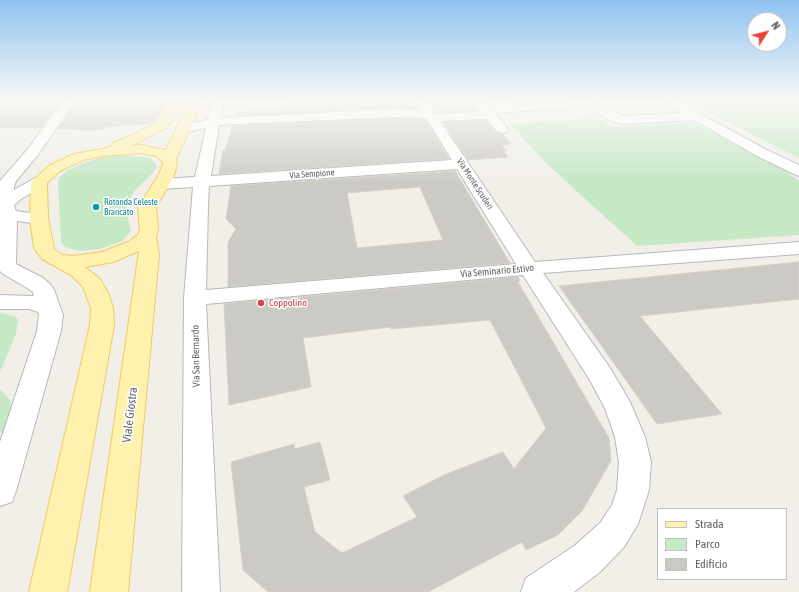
<!DOCTYPE html>
<style>
body{margin:0}
#map{position:relative;width:799px;height:592px;overflow:hidden;background:#f1efe8;font-family:"Asap Condensed",sans-serif}
canvas{display:block}
.legend{position:absolute;left:657px;top:508px;width:130px;height:72px;box-sizing:border-box;background:#fff;border:1px solid #bfc1c3;margin:0;padding:5px 7px;list-style:none;font-size:12px;color:#5f6368}
.legend li{display:flex;align-items:center;gap:8px;height:20px}
.legend b{width:20px;border:1px solid #bfc1c3}
.north{position:absolute;left:747px;top:12px;width:40px;height:40px;box-sizing:border-box;background:#fff;border:1px solid #bfc1c3;border-radius:50%;rotate:54deg;font-size:11px;font-weight:700;line-height:16px;text-align:center;color:#5f6368}
.north::after{content:'';display:block;margin:auto;width:14px;height:18px;background:#ea4335;clip-path:polygon(50% 0,100% 100%,50% 72%,0 100%)}
</style>
<div id="map">
<canvas width="799" height="592"></canvas>
<ul class="legend">
<li><b style="height:5px;background:#fff2af"></b>Strada</li>
<li><b style="height:11px;background:#c5e8c5"></b>Parco</li>
<li><b style="height:11px;background:#cccac5"></b>Edificio</li>
</ul>
<div class="north">N</div>
</div>
<script>
const context = document.querySelector('canvas').getContext('2d');
context.lineJoin = 'round';
function fillPath(path, color) {
  context.fillStyle = color;
  context.fill(path, 'evenodd');
}
function poly(rows) {
  const path = new Path2D();
  for (const r of rows) {
    path.moveTo(r[0], r[1]);
    for (let i = 2; i < r.length; i += 2) path.lineTo(r[i], r[i + 1]);
  }
  return path;
}
function strokePath(path, color, width, dash) {
  context.strokeStyle = color;
  context.lineWidth = width;
  context.lineCap = dash ? 'butt' : 'round';
  context.setLineDash(dash || []);
  context.stroke(path);
}
function label(font, color, halo, rows, align = 'center') {
  context.font = font + ' "Asap Condensed",sans-serif';
  context.lineWidth = 3;
  context.setLineDash([]);
  context.textBaseline = 'middle';
  context.strokeStyle = halo;
  context.fillStyle = color;
  for (const [text, x, y, turn = 0] of rows) {
    context.save();
    context.translate(x, y);
    context.rotate((+turn || 0) * Math.PI / 180);
    context.textAlign = isNaN(turn) ? turn : align;
    if (halo) context.strokeText(text, 0, 0);
    context.fillText(text, 0, 0);
    context.restore();
  }
}
fillPath(poly([
 [684,100,799,100,799,158],
 [595,118,613,127,692,122,776,164,799,181,799,235,637,246,547,164,510,124],
 [124,155,150,158,156,164,156,168,153,173,135,190,128,202,127,215,131,231,122,241,100,249,80,251,65,247,61,242,58,182,60,177,68,170,83,163,103,157],
 [0,313,14,316,18,320,16,334,0,372],
 [0,389,11,401,7,430,0,432]
]), '#c5e8c5');
const building = poly([
 [77,100,170,100,153,123,107,127,103,129,88,131,75,129,58,129,77,100],
 [289,100,413,100,418,109,395,108,238,116,238,112,288,109,289,100],
 [428,100,468,100,477,111,436,112,428,100],
 [62,101,41,128,0,128,0,104,36,104,41,102,62,101],
 [395,118,425,119,449,159,219,174,223,150,225,150,233,126,395,118],
 [485,121,496,133,502,134,511,144,501,145,507,151,503,151,508,157,468,160,443,122,485,121],
 [455,171,510,263,228,287,228,242,236,229,226,219,231,186,455,171],
 [420,187,443,240,357,248,347,193,420,187],
 [799,262,799,299,640,316,722,414,657,424,559,286,799,262],
 [518,277,520,280,518,282,609,438,611,461,582,511,558,535,526,550,522,542,428,592,268,592,243,570,231,462,294,444,295,449,320,442,330,480,304,487,315,532,342,553,417,517,403,496,444,475,503,452,514,469,546,428,490,320,391,329,390,327,303,338,311,387,229,405,224,304,518,277]
]);
fillPath(building, '#cccac5');
strokePath(building, '#d6d1c6', 1);
const minor = poly([
 [0,100,42,100,36,103,0,103,0,100],
 [64,100,76,100,37,156,16,181,14,187,14,190,33,179,39,177,45,179,47,182,45,185,21,199,14,205,16,211,45,215,48,219,45,223,39,224,17,221,16,264,43,278,51,285,54,290,63,315,61,331,16,491,12,502,0,506,0,442,37,331,39,315,38,312,29,309,0,309,0,295,34,296,33,292,27,288,5,275,0,271,0,181,27,150,64,100],
 [212,100,224,100,221,118,395,109,421,111,414,100,426,100,435,114,481,112,474,104,476,102,480,101,484,102,488,106,588,101,600,104,623,116,682,113,661,100,675,100,767,150,799,165,799,176,794,174,757,156,694,120,623,124,611,121,588,107,495,113,508,129,507,132,502,133,497,132,486,119,440,121,535,262,799,242,799,254,543,273,608,365,629,400,645,437,651,462,649,490,638,524,624,547,600,572,574,592,521,592,526,578,574,546,600,523,612,505,617,490,619,462,615,437,605,408,588,377,523,275,206,304,220,592,182,592,184,298,193,187,162,189,156,187,154,184,156,181,162,179,195,177,206,128,182,133,177,132,176,129,177,126,208,120,212,100],
 [395,117,426,118,452,160,211,176,219,125,395,117],
 [457,169,516,264,206,290,208,207,209,186,457,169]
]);
const primary = poly([
 [175,100,187,100,166,128,131,146,141,145,166,150,191,100,203,100,176,159,177,165,173,178,156,207,158,229,156,237,159,254,128,592,90,592,139,251,113,262,85,267,100,279,109,295,113,308,114,325,67,592,29,592,90,325,91,308,83,287,71,275,42,259,34,248,30,219,31,182,50,165,74,154,112,147,113,143,133,135,158,122,175,100],
 [141,153,156,156,162,161,163,165,157,178,138,207,140,229,138,235,128,242,102,252,73,256,63,255,56,251,54,248,48,219,47,183,60,171,83,160,103,156,141,153]
]);
strokePath(minor, '#b5b8bc', 2);
strokePath(primary, '#f2c960', 2);
fillPath(minor, '#fff');
fillPath(primary, '#fff2af');
const sky = context.createLinearGradient(0, 0, 0, 183);
sky.addColorStop(0, '#8fc3f1');
sky.addColorStop(0.55, '#f9f8f5');
sky.addColorStop(1, '#f9f8f500');
context.fillStyle = sky;
context.fillRect(0, 0, 799, 183);
for (const [x, y, r, color] of [
 [96,207,4,"#0f9aa8"],
 [261,303,4,"#e0444e"]
]) {
  const dot = new Path2D();
  dot.arc(x, y, r, 0, 2 * Math.PI);
  context.fillStyle = color;
  context.fill(dot);
  strokePath(dot, '#fff', 1.5);
}
label('9px', '#5f6368', '#fff', [
 ["Via Sempione",312,174,-4],
 ["Via Monte Scuderi",475,184,57]
]);
label('9px', '#0d838f', '#fff', [
 ["Rotonda Celeste",104,202],
 ["Brancato",104,212]
], 'left');
label('10px', '#5f6368', '#fff', [
 ["Via Seminario Estivo",497,271,-5],
 ["Via San Bernardo",196,356,-91]
]);
label('10px', '#be3a42', '#fff', [
 ["Coppolino",269,303]
], 'left');
label('12px', '#5f6368', '#fff', [
 ["Viale Giostra",130,415,-83]
]);
</script>
